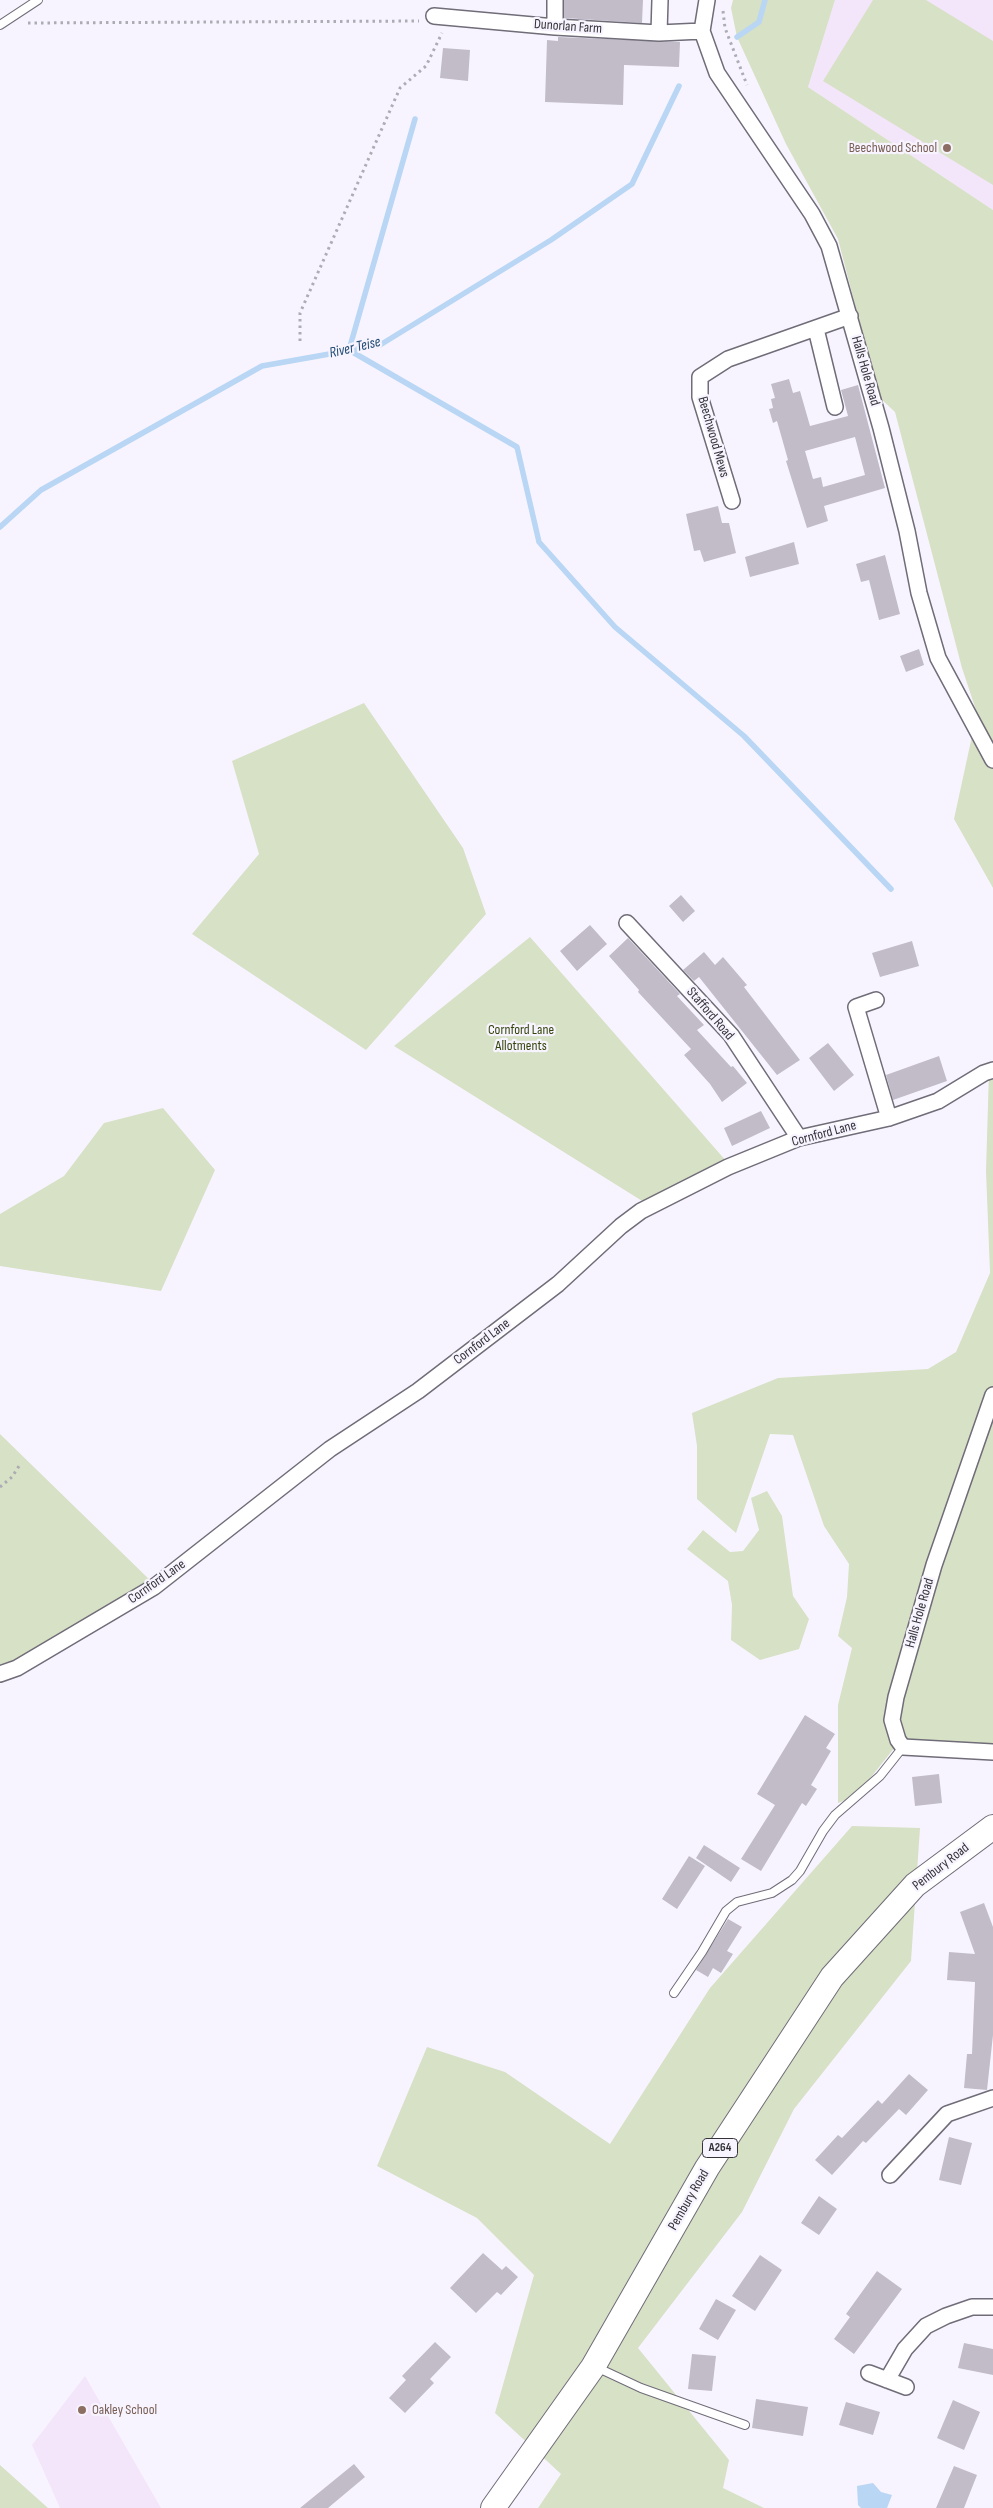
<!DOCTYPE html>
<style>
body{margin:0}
canvas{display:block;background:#f7f4ff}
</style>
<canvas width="993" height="2508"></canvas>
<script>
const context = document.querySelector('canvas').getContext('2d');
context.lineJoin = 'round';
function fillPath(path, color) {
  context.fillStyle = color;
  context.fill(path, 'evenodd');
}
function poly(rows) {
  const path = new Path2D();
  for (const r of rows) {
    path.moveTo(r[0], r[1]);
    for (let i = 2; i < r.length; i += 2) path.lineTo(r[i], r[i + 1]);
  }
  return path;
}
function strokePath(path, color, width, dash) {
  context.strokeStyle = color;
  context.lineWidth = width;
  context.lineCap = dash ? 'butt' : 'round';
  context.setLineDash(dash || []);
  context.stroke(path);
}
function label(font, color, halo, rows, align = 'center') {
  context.font = font + ' "Sofia Sans Condensed",sans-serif';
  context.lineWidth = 4.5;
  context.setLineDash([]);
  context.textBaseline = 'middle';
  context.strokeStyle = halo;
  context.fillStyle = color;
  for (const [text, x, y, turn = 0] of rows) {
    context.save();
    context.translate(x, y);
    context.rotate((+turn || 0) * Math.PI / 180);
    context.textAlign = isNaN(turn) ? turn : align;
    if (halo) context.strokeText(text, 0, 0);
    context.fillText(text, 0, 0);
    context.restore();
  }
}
fillPath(poly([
 [835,0,993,0,993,210,808,87],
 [85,2376,161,2508,60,2508,32,2445]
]), '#f4e6fa');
fillPath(poly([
 [733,0,835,0,808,87,993,210,993,888,954,819,977,713,962,668,895,412,879,397,838,239,786,144,737,37,731,8],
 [873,0,926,0,993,41,993,185,823,81],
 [364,703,463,848,486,914,366,1050,192,934,259,854,232,761],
 [530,937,727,1162,647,1204,394,1046],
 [993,1070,993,1755,899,1742,856,1796,838,1803,838,1705,852,1648,838,1636,847,1597,849,1564,824,1526,793,1435,770,1434,736,1533,697,1499,697,1446,692,1413,778,1378,928,1369,956,1352,990,1273,986,1171,989,1071],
 [163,1108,215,1170,161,1291,0,1266,0,1214,64,1176,104,1123],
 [0,1434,154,1584,0,1674],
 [767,1491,782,1516,793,1596,809,1619,799,1649,760,1660,731,1640,732,1605,728,1581,687,1549,703,1530,730,1552,743,1551,759,1530,751,1498],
 [852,1826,920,1828,911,1961,794,2109,742,2212,638,2348,729,2460,723,2488,764,2508,538,2508,561,2474,495,2413,534,2275,477,2218,377,2166,427,2047,505,2072,610,2144,710,1988],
 [0,2465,48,2508,0,2508]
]), '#d7e1c6');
fillPath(poly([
 [873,2483,881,2492,892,2495,887,2508,861,2508,858,2505,857,2486]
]), '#b9d6f4');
strokePath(poly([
 [737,37,759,22,765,0],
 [349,350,517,447,539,542,615,627,744,736,891,889],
 [349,350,415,119],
 [0,527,41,490,262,366,380,345,551,240,632,184,679,86]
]), '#b9d6f4', 5.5);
fillPath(poly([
 [564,0,643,0,642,23,564,18],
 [558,37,680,42,679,67,624,65,623,105,545,102,547,40,558,41],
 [443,48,470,50,468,81,440,78],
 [789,379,793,393,800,391,810,426,848,416,841,390,858,385,885,488,824,506,828,521,807,528,786,461,788,460,777,421,773,423,769,409,773,408,771,399,775,398,771,384],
 [855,437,865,475,823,487,821,477,813,479,805,451],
 [718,506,722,523,729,523,736,553,704,562,700,550,694,551,686,514],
 [794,542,799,564,750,577,745,557],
 [885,555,900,614,879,620,869,580,861,582,856,564],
 [919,649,924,665,906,672,900,656],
 [681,895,695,911,683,922,669,906],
 [590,925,607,944,577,971,560,951],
 [628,938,680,994,677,996,704,1025,697,1030,731,1067,733,1066,747,1083,722,1102,710,1084,684,1055,691,1049,638,992,639,990,609,956],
 [912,941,919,966,880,977,872,953],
 [704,952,715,965,723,957,747,985,744,987,800,1060,777,1075,699,977,694,981,683,970],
 [828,1043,854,1075,834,1091,809,1058],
 [939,1056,947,1081,893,1100,886,1075],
 [761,1111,770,1128,732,1146,724,1128],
 [805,1715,835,1734,826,1748,831,1751,811,1785,817,1789,806,1806,802,1803,761,1871,741,1859,775,1805,757,1794],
 [939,1774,942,1803,915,1806,912,1777],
 [704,1845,740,1868,731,1882,696,1858],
 [689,1856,705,1866,677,1909,662,1899],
 [984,1903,993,1927,993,2035,987,2090,964,2088,967,2054,972,2054,975,1982,947,1980,949,1952,975,1954,960,1912],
 [728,1919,742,1927,727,1951,733,1954,721,1973,713,1968,708,1977,696,1970],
 [909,2074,928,2090,906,2115,899,2109,866,2143,863,2141,832,2175,815,2160,838,2135,842,2138,878,2100,882,2104],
 [949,2137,972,2143,961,2185,939,2180],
 [819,2196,837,2209,819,2235,801,2223],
 [483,2253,502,2270,506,2266,518,2277,501,2295,497,2292,476,2313,450,2288],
 [760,2255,782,2270,755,2311,732,2296],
 [877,2271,902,2289,854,2354,834,2339,850,2317,846,2314],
 [716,2299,736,2310,718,2340,699,2329],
 [435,2342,451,2357,430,2379,434,2383,405,2413,389,2398,406,2380,402,2376],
 [964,2343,993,2349,993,2375,958,2368],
 [692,2354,716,2356,712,2391,688,2389],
 [756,2399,808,2407,803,2436,752,2428],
 [953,2400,980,2412,964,2450,937,2438],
 [846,2402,880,2412,873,2435,839,2425],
 [354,2464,365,2477,328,2508,300,2508],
 [954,2466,977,2475,964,2508,936,2508]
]), '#c2bcc9');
const service = poly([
 [0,25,38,0],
 [674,1993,702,1952,726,1911,737,1902,772,1893,792,1880,800,1871,823,1831,835,1815,880,1776,903,1747],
 [596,2367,641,2388,745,2425]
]);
const minor = poly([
 [707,0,702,31,717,73,812,214,829,246,881,428,907,531,919,593,938,658,993,760],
 [434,16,555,27,659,33,702,31],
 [555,27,555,0],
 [659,33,660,0],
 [816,329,835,407],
 [732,501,700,397,700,377,728,359,850,316],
 [627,923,731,1035,799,1138],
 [876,1000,856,1007,889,1118],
 [993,1395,934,1565,896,1697,892,1720,898,1740,903,1747,993,1752],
 [0,1674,17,1668,154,1587,330,1449,418,1391,558,1284,621,1226,641,1211,728,1167,799,1138,889,1118,938,1101,984,1073,993,1070],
 [890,2175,947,2114,993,2098],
 [869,2373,906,2387],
 [887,2380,905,2349,926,2326,946,2316,972,2307,993,2307]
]);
const primary = poly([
 [493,2508,593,2367,707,2168,832,1977,915,1885,993,1827]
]);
strokePath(service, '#706c78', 10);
strokePath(minor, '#706c78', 18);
strokePath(primary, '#706c78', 26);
strokePath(poly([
 [723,11,725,28,747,85],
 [28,23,419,21],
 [300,341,300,313,400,88,426,66,442,33],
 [0,1487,12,1477,21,1463]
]), '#adabb3', 3, [2.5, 4]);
strokePath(service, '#fff', 8);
strokePath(minor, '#fff', 15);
strokePath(primary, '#fff', 24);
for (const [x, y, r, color] of [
 [947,148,5,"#8d6e63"],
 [82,2410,5,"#8d6e63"]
]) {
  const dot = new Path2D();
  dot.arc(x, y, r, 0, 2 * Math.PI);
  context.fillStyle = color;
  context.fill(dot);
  strokePath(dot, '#f7f4ff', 2);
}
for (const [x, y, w] of [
 [720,2148,35]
]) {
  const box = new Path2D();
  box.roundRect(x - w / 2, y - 9.5, w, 19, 4);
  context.fillStyle = '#f7f4ff';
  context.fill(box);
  strokePath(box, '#353338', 1);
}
label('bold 12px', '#353338', null, [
 ["A264",720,2148]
]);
label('14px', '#353338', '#f7f4ff', [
 ["Dunorlan Farm",568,27,4],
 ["Halls Hole Road",865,371,74],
 ["Beechwood Mews",713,437,74],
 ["Stafford Road",710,1014,49],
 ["Cornford Lane",824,1134,-15],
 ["Cornford Lane",482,1342,-37],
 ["Cornford Lane",157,1582,-35],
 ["Halls Hole Road",920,1613,-74],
 ["Pembury Road",941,1867,-38],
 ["Pembury Road",689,2200,-60]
]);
label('14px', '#785e54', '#f7f4ff', [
 ["Beechwood School",937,148],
 ["Oakley School",92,2410,"left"]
], 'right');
label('14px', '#35450b', '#f7f4ff', [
 ["Cornford Lane",521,1030],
 ["Allotments",521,1046]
]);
label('italic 15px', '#234d75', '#f7f4ff', [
 ["River Teise",355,348,-13]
]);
</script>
